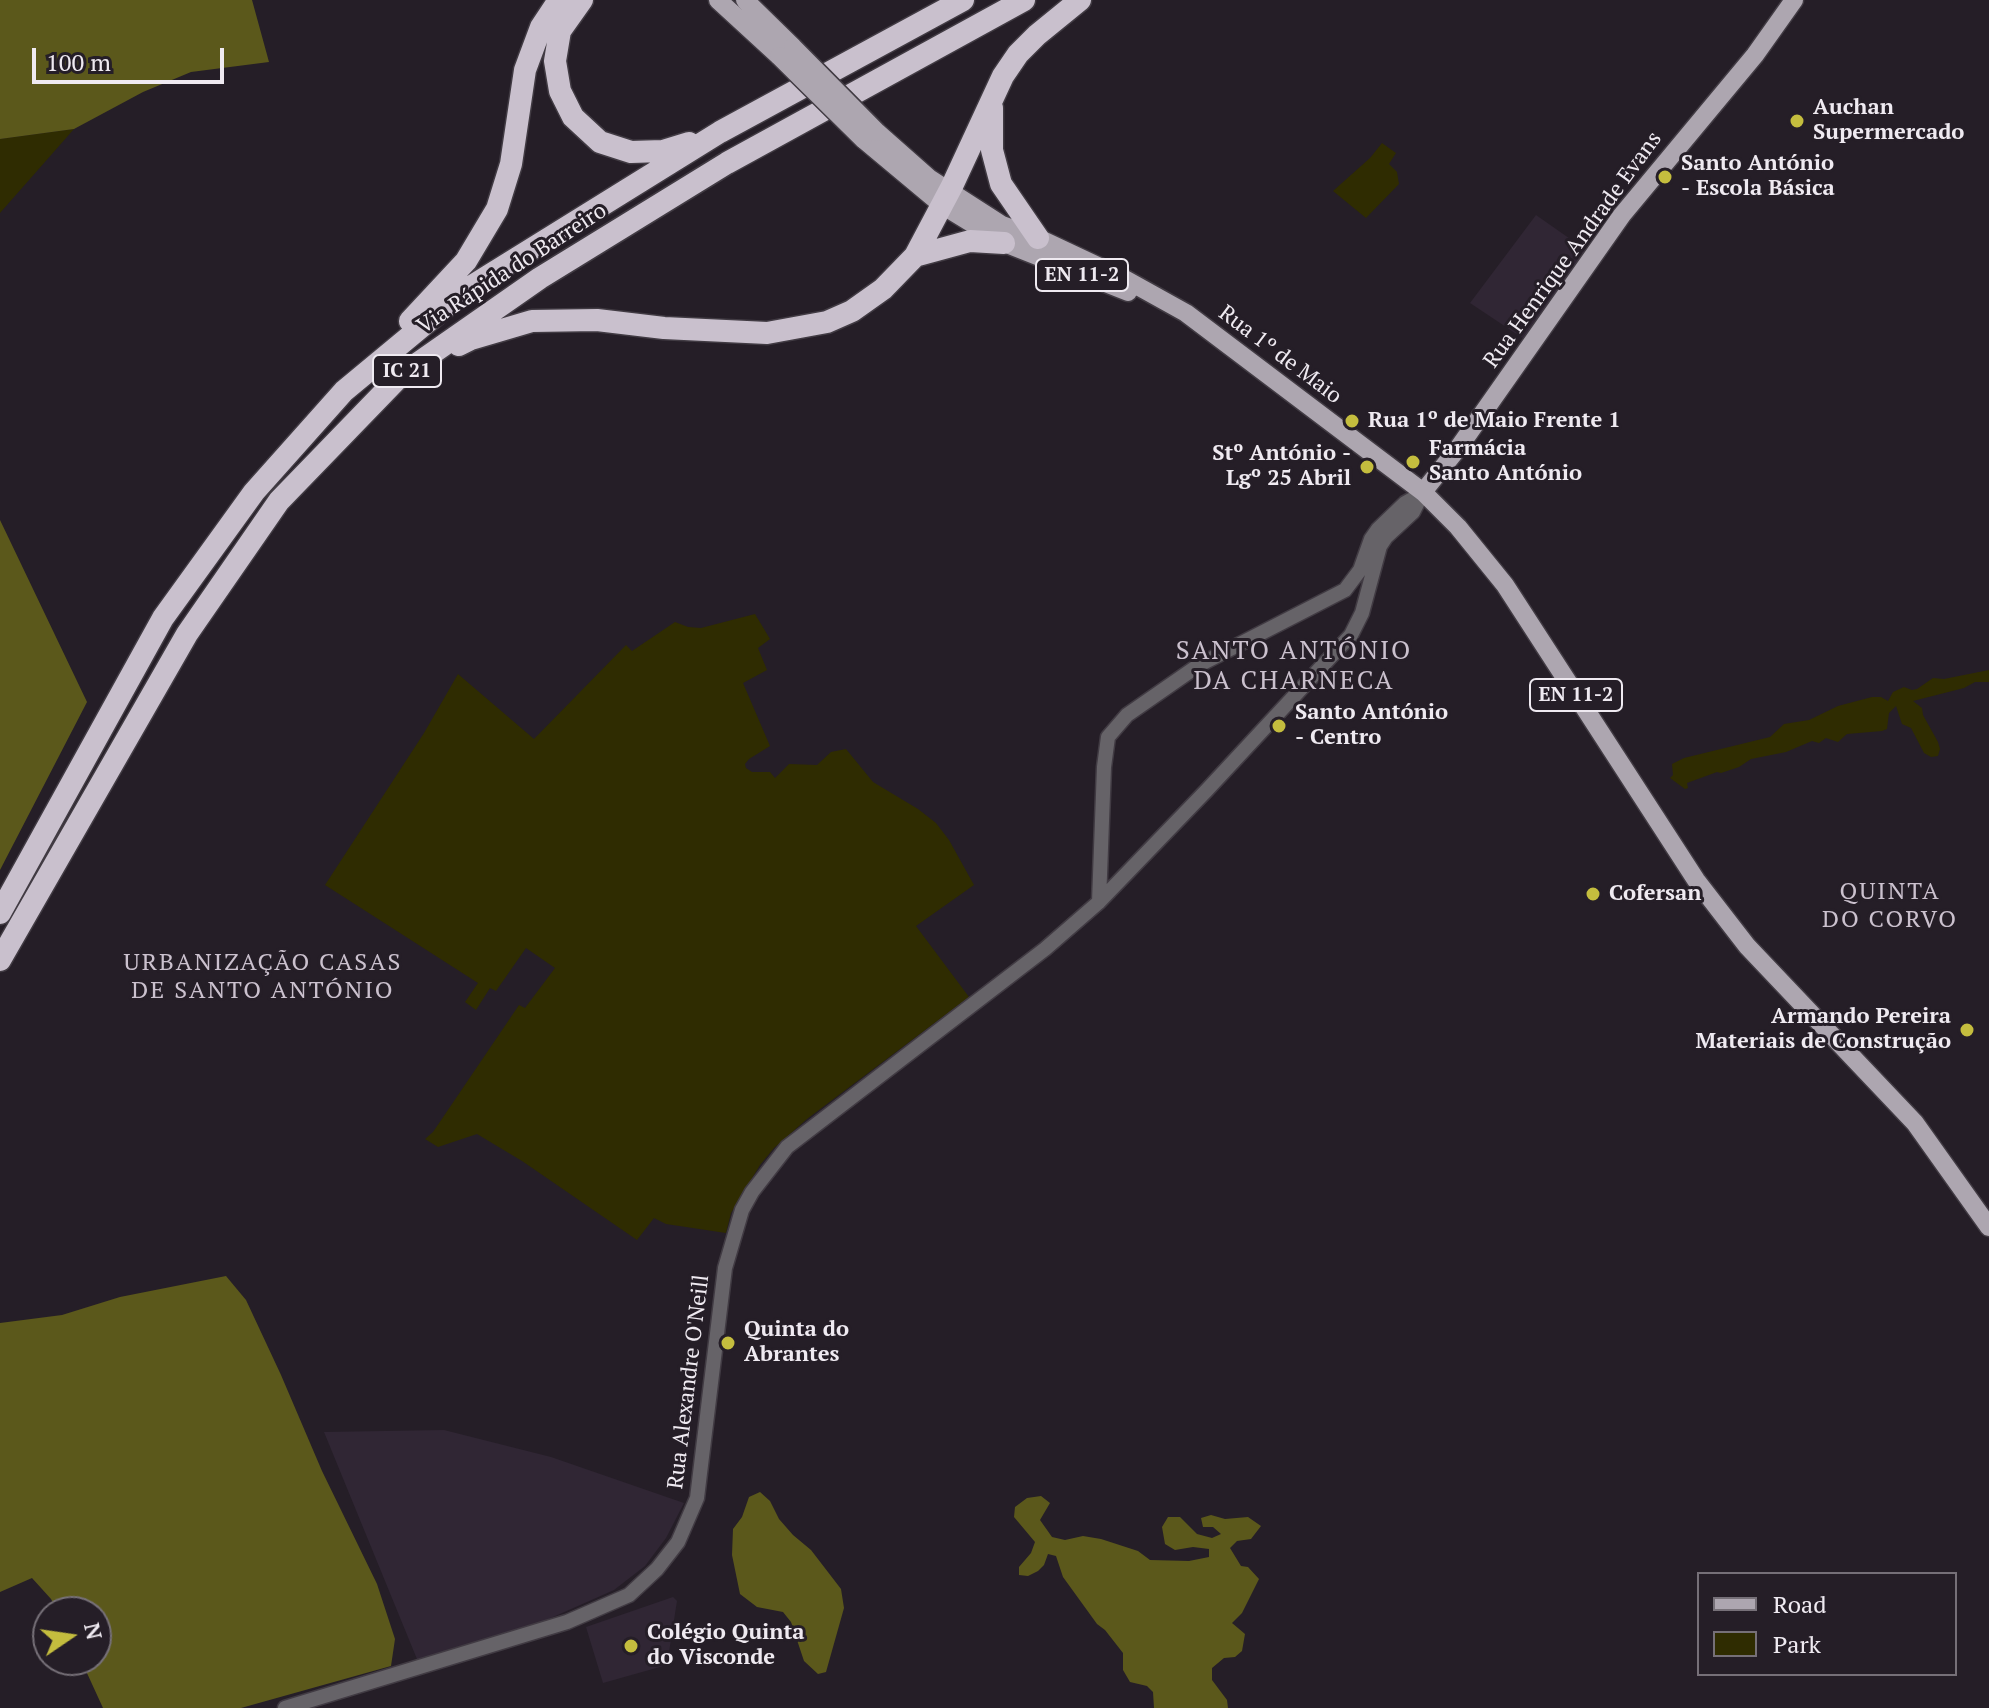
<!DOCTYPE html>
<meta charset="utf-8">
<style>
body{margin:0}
#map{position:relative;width:1989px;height:1708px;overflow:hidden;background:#251e27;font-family:"PT Serif",serif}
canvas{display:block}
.legend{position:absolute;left:1697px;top:1572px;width:260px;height:104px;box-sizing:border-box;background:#251e27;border:2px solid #767078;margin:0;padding:10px 14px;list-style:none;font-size:24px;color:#efeaf1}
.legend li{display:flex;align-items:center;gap:16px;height:40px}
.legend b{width:40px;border:2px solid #767078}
.north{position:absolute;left:32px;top:1596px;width:80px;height:80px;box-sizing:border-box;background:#251e27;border:2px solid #767078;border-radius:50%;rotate:77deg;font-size:22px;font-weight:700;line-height:32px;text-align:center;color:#efeaf1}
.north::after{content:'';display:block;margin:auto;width:28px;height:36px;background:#c4bd3e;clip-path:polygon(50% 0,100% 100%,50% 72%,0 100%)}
.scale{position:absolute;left:32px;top:48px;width:192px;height:36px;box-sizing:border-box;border:4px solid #efeaf1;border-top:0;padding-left:10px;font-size:24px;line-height:28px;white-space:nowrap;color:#efeaf1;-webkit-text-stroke:6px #251e27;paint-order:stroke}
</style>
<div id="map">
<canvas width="1989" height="1708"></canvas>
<ul class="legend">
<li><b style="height:10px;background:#ada6b0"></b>Road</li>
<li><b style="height:22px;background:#2f2c01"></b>Park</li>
</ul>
<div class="north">N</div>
<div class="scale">100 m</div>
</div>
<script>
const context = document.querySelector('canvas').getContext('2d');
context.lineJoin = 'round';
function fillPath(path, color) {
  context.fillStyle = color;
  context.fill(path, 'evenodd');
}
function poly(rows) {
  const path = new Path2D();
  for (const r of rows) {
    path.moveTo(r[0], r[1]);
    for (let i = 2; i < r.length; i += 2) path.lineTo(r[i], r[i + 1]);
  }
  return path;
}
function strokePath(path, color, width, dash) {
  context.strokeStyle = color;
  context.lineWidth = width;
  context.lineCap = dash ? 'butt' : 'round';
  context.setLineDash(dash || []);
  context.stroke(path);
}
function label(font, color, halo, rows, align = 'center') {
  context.font = font + ' "PT Serif",serif';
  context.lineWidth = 6;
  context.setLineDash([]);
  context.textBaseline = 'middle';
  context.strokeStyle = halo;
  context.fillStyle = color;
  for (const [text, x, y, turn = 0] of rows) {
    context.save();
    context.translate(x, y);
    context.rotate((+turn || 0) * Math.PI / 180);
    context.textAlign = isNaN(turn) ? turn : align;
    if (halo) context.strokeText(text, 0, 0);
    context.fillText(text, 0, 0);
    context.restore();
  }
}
fillPath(poly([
 [1536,215,1586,250,1524,339,1470,303],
 [444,1430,551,1457,684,1503,666,1538,645,1566,614,1590,544,1621,419,1664,324,1432],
 [673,1597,677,1601,667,1665,603,1683,586,1627]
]), '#302634');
fillPath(poly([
 [74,129,0,213,0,139],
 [1382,143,1396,153,1389,164,1397,172,1399,184,1366,218,1333,191,1370,158],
 [755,614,770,639,758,648,767,670,743,683,770,746,749,759,745,764,746,768,752,772,770,772,775,778,789,764,817,765,831,752,846,749,873,782,918,809,936,823,949,840,974,885,916,926,969,997,807,1119,774,1148,760,1165,731,1213,726,1233,666,1224,654,1218,637,1240,522,1161,477,1134,438,1147,425,1139,433,1132,519,1005,525,1008,555,968,526,948,496,991,490,988,476,1010,465,1002,478,983,325,885,424,733,458,674,534,739,626,645,632,651,675,622,688,627,701,628],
 [1989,670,1989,682,1975,682,1964,688,1913,701,1922,708,1923,715,1938,742,1940,749,1938,756,1931,757,1924,753,1911,728,1902,724,1896,706,1889,713,1887,729,1882,731,1847,734,1838,742,1826,738,1819,743,1812,741,1786,752,1751,759,1739,767,1721,773,1717,772,1687,783,1688,788,1685,789,1670,778,1673,775,1672,764,1684,758,1770,737,1784,724,1809,720,1838,706,1872,697,1881,697,1888,701,1893,692,1904,687,1912,690,1917,689,1933,678,1944,679]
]), '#2f2c01');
fillPath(poly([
 [0,0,252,0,269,62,191,72,143,92,74,129,0,139],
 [0,520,87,702,0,870],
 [226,1276,246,1300,281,1375,322,1471,377,1584,395,1639,391,1666,241,1708,103,1708,81,1660,96,1660,96,1612,58,1612,51,1599,32,1578,0,1592,0,1323,62,1315,120,1297],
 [760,1492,770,1501,779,1519,793,1535,811,1550,841,1589,844,1608,826,1672,818,1674,804,1661,791,1622,783,1612,757,1607,740,1594,732,1555,733,1529,742,1517,749,1497],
 [1041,1496,1050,1503,1040,1520,1052,1537,1065,1540,1083,1536,1101,1539,1138,1551,1150,1560,1189,1561,1209,1557,1209,1549,1193,1547,1175,1550,1165,1544,1162,1527,1168,1517,1180,1517,1197,1534,1212,1538,1221,1534,1213,1527,1203,1527,1201,1518,1211,1515,1225,1519,1248,1517,1261,1526,1251,1539,1237,1541,1230,1548,1241,1566,1248,1567,1259,1579,1242,1613,1232,1623,1245,1634,1242,1651,1235,1657,1224,1658,1212,1668,1212,1680,1227,1700,1228,1708,1154,1708,1153,1692,1147,1686,1130,1682,1123,1670,1123,1653,1105,1630,1097,1624,1063,1577,1056,1556,1048,1554,1044,1565,1038,1571,1028,1576,1019,1575,1019,1567,1031,1553,1035,1542,1014,1517,1015,1507,1027,1498]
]), '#5b581b');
const minor = poly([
 [1099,902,1104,767,1108,737,1127,715,1199,665,1345,590,1360,570,1371,539,1378,529,1405,503,1423,493],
 [285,1708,567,1622,629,1595,657,1569,678,1542,697,1498,725,1268,742,1210,752,1192,787,1147,1045,949,1099,902,1206,791,1351,635,1362,613,1380,546,1386,537,1413,512,1423,492]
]);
const major = poly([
 [718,0,779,56],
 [745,0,793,47],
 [877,132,929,178,1002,225,1038,238,1123,278,1186,313,1423,492,1458,527,1505,585,1696,880,1747,946,1915,1123,1989,1227],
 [863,139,942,205,1004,243,1128,292],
 [1423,492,1459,447,1622,215,1755,55,1794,0]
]);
const highway = poly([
 [582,0,560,31,555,61,560,91,573,117,600,142,631,152,663,151,689,143],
 [992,108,992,150,1001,184,1038,238],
 [915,256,970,241,1004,243],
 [410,321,466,261,497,209,511,164,525,70,541,27,559,0],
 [459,345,471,339,532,321,597,320,664,328,767,333,827,322,852,311,883,289,915,256,952,186,1003,76,1018,54,1037,35,1080,0],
 [0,913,163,618,254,492,344,391,467,289,720,132,963,0],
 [0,960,187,634,279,501,401,375,540,278,727,163,1024,0]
]);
strokePath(minor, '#413b43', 17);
strokePath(major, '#413b43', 21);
strokePath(highway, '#413b43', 25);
strokePath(minor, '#666368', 14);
strokePath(major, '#ada6b0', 18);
strokePath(highway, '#c9c0cd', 22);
const majorBridge = poly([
 [793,47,877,132],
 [779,56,863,139]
]);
strokePath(majorBridge, '#413b43', 21, []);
strokePath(majorBridge, '#ada6b0', 18);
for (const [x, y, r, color] of [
 [1797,121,8,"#c4bd3e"],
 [1665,177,8,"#c4bd3e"],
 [1352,421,8,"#c4bd3e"],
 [1413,462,8,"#c4bd3e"],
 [1367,467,8,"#c4bd3e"],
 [1279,726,8,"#c4bd3e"],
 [1593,894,8,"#c4bd3e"],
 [1967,1030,8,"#c4bd3e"],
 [728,1343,8,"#c4bd3e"],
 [631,1646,8,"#c4bd3e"]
]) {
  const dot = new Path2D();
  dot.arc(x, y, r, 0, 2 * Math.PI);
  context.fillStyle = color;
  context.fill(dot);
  strokePath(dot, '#251e27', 3);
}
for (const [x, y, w] of [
 [1082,275,92],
 [407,371,68],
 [1576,695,92]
]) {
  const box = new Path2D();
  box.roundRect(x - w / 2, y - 16, w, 32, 6);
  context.fillStyle = '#251e27';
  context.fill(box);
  strokePath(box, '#efeaf1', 2);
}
label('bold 20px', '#efeaf1', null, [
 ["EN 11-2",1082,275],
 ["IC 21",407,371],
 ["EN 11-2",1576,695]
]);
label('bold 22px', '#efeaf1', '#251e27', [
 ["Auchan",1813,108],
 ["Supermercado",1813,133],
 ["Santo António",1681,164],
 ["- Escola Básica",1681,189],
 ["Rua 1º de Maio Frente 1",1368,421],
 ["Farmácia",1429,449],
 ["Santo António",1429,474],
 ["Stº António -",1351,454,"right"],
 ["Lgº 25 Abril",1351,479,"right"],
 ["Santo António",1295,713],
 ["- Centro",1295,738],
 ["Cofersan",1609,894],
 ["Armando Pereira",1951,1017,"right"],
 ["Materiais de Construção",1951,1042,"right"],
 ["Quinta do",744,1330],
 ["Abrantes",744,1355],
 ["Colégio Quinta",647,1633],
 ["do Visconde",647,1658]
], 'left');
label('22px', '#efeaf1', '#251e27', [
 ["Rua Henrique Andrade Evans",1573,250,-54],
 ["Via Rápida do Barreiro",512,269,-33],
 ["Rua 1º de Maio",1280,355,37],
 ["Rua Alexandre O'Neill",689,1382,-83]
]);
context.letterSpacing = '2px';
label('24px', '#cbc1ce', '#251e27', [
 ["QUINTA",1890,892],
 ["DO CORVO",1890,920],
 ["URBANIZAÇÃO CASAS",263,963],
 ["DE SANTO ANTÓNIO",263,991]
]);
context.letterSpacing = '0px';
context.letterSpacing = '2px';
label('26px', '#cbc1ce', '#251e27', [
 ["SANTO ANTÓNIO",1294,652],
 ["DA CHARNECA",1294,682]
]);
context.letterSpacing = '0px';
</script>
